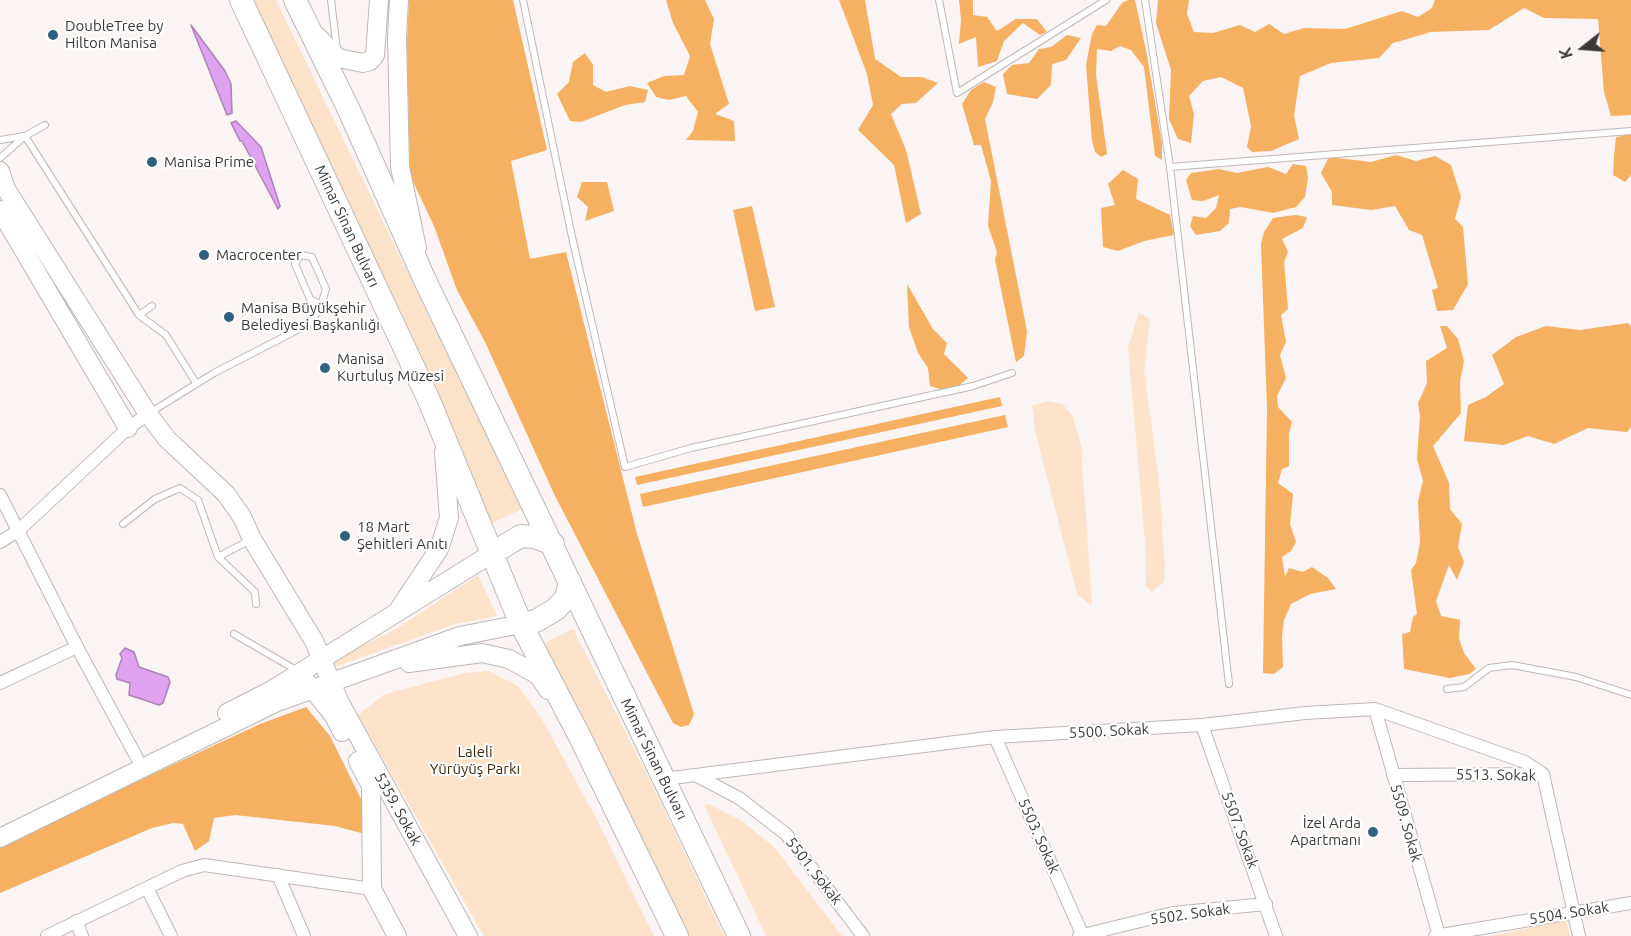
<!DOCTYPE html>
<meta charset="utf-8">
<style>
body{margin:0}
#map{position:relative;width:1631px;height:936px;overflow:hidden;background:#fbf4f4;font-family:Ubuntu,sans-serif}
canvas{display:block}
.north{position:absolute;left:1553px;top:18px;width:60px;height:60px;-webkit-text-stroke:4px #fff;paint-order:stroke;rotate:253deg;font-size:16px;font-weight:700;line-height:24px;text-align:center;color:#3c3939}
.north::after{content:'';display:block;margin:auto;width:21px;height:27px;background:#3c3939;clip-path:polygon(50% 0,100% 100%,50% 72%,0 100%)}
</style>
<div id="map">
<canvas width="1631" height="936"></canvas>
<div class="north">K</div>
</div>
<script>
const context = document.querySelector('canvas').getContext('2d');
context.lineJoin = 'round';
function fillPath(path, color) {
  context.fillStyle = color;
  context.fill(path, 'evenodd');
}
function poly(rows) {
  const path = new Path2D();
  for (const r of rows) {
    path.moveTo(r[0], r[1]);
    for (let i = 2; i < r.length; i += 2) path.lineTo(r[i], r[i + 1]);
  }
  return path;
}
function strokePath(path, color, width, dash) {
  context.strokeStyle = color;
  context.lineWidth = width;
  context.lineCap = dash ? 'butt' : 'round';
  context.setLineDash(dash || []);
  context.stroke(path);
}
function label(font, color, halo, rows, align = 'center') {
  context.font = font + ' Ubuntu,sans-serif';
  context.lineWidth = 4.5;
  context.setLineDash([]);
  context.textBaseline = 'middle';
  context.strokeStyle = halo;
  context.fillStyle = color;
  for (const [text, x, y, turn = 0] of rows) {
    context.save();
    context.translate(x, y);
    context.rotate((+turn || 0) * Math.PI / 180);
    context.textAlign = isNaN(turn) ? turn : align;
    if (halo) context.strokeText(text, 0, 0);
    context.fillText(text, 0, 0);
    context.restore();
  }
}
fillPath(poly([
 [254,0,276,0,522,509,492,523],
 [1139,312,1150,320,1144,370,1159,481,1165,567,1164,582,1152,592,1146,586,1145,541,1128,348],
 [1048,401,1063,404,1073,417,1081,445,1092,606,1077,594,1036,434,1032,406],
 [478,575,497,616,455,624,332,668,330,662,396,629],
 [573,629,649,778,724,936,689,936,653,860,540,645],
 [489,671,518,686,540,716,594,814,654,936,484,936,358,715,385,694,466,673],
 [709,804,742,821,775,848,842,936,766,936,704,805],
 [1566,920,1570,936,1491,936]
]), '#fce2c8');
fillPath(poly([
 [409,0,513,0,547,150,511,161,530,259,566,252,637,534,694,714,689,725,681,727,673,723,555,496,485,342,457,290,434,226,410,175,407,43],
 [666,0,705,0,714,19,710,44,729,104,715,114,734,121,735,141,686,140,693,131,698,112,686,96,669,100,656,97,647,83,664,76,684,75,690,56,673,23],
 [839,0,865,0,875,59,901,77,922,77,938,83,916,103,902,104,891,114,906,150,921,214,906,223,894,165,858,130,873,105,867,74],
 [959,0,973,0,973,15,987,17,997,31,1016,19,1037,19,1047,32,1040,35,1023,23,1004,41,997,61,978,67,976,37,959,44,961,20],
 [1128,0,1135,0,1146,50,1162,143,1162,160,1155,156,1144,67,1131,50,1120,46,1111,51,1097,49,1096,75,1107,154,1101,157,1095,152,1092,141,1086,65,1092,34,1097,25,1106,26,1122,3],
 [1158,0,1189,0,1187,14,1194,32,1213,33,1240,25,1255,32,1269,24,1284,34,1304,28,1345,29,1402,11,1418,17,1432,8,1435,0,1631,0,1631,115,1611,116,1604,92,1598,19,1544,18,1524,8,1489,30,1431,32,1393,43,1379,58,1331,63,1300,76,1294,115,1299,139,1271,151,1252,152,1247,147,1251,126,1243,88,1221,77,1203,81,1189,96,1194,114,1191,143,1178,139,1169,119,1171,70,1156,23],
 [1067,35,1081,38,1066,60,1052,64,1051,85,1037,99,1007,94,1003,74,1012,65,1029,63,1039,49,1051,47],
 [585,53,593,65,593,85,606,92,630,86,648,90,645,102,625,105,581,122,570,121,557,94,569,82,573,62],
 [984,82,996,87,993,102,985,119,1027,331,1024,356,1016,362,995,260,997,252,988,226,991,181,981,145,974,145,962,104,971,90],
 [1631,134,1631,175,1625,182,1613,175,1614,156,1616,137],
 [1396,155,1416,161,1435,156,1451,165,1461,197,1455,219,1463,227,1468,284,1453,310,1437,311,1432,290,1438,288,1422,235,1409,230,1395,206,1371,210,1332,205,1332,192,1321,173,1329,157,1371,162],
 [1293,164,1306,166,1308,178,1305,197,1296,207,1273,213,1241,207,1230,209,1229,223,1220,231,1196,235,1190,226,1193,216,1206,218,1216,208,1219,195,1203,201,1192,200,1186,180,1191,173,1219,169,1237,173,1268,167,1286,174],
 [1123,170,1138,179,1136,199,1170,215,1174,235,1144,241,1118,251,1103,247,1101,208,1115,205,1108,184],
 [582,182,607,182,614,211,585,221,588,207,577,197],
 [752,206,775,307,755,311,733,210],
 [1295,215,1307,217,1303,228,1282,239,1288,252,1284,262,1288,309,1281,315,1286,342,1280,355,1286,378,1277,396,1278,407,1292,422,1289,434,1289,466,1282,469,1278,483,1293,494,1290,524,1296,542,1291,551,1282,557,1285,577,1289,568,1303,572,1312,567,1328,578,1336,589,1310,594,1291,604,1284,620,1282,637,1283,667,1274,674,1263,673,1267,408,1261,244,1264,232,1273,218],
 [907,284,933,329,947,343,944,354,968,378,951,392,930,386,928,368,918,353,909,327],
 [1628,323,1631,327,1631,427,1627,432,1588,428,1554,444,1528,436,1504,445,1464,441,1468,405,1486,397,1504,384,1492,355,1516,337,1546,326,1580,330],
 [1440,326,1447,326,1458,339,1464,361,1460,381,1461,413,1433,446,1449,483,1450,509,1462,524,1458,547,1464,562,1457,580,1449,565,1436,601,1441,616,1460,620,1459,639,1464,653,1476,669,1469,674,1450,678,1404,669,1402,634,1410,632,1413,617,1417,614,1411,570,1416,563,1420,543,1418,501,1423,481,1417,459,1420,416,1418,403,1427,383,1426,361,1447,348],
 [1000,397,1002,406,637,485,635,477],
 [1005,415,1008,427,643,507,640,494],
 [306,707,330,736,364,805,365,834,335,826,235,815,214,818,209,841,195,851,183,824,173,823,152,828,0,893,0,846,5,843,260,724]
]), '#f5b062');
const water = poly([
 [191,25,225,71,231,84,232,113,227,115,191,25],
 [236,121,261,147,280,206,278,209,242,141,240,141,231,123,236,121],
 [125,648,134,652,139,667,168,677,170,682,163,703,159,705,129,695,130,683,117,679,116,675,122,658,120,654,125,648]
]);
fillPath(water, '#dea2ef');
strokePath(water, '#ad82b8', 1.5);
const lane = poly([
 [331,0,337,50],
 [523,0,572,237,625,467,691,448,973,386,1012,373],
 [939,0,957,93,1106,0],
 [1145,0,1170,167,1229,684],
 [25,136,139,315,166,335,196,383],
 [0,140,24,136],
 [0,158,25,136,45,125],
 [1170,167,1631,131],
 [139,315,152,306],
 [151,412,214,373,311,323,321,305,326,289,312,257,300,255,295,264,310,299,321,305],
 [123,524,155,499,180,488,198,500,218,557,255,592,256,604],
 [218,557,252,539],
 [234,634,298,671],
 [1447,689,1464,687,1489,668,1512,665,1576,677,1631,695]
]);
const street = poly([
 [0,495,77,647,137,758],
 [0,542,18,531,128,428,148,414],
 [0,683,77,647],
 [1375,709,1439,936],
 [1202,725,1276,936],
 [995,737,1083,936],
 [1543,774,1579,936],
 [1393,775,1542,774],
 [697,776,739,798,786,834,863,936],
 [664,779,995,737,1202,725,1305,713,1375,709,1525,762,1543,774],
 [278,875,304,936],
 [147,888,171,936],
 [76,921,82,936],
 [47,936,182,871,204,865,372,889],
 [1079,936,1173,913,1266,904],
 [1435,936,1631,903]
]);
const secondary = poly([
 [399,0,397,37,400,167,417,248],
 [318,37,338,58,363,63,370,61,375,55,379,0],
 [0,171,6,189,148,414,167,439,226,494,242,517,252,539,314,641,339,701,468,936],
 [0,210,128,428],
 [399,609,439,549,449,518,444,452],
 [409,663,482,653,509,659,538,675,548,690],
 [306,681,334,716,342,732],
 [227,713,272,690,491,554],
 [358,761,371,786,372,889,397,936],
 [0,838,277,702,460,636,521,624]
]);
const highway = poly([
 [241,0,428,398,521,624,580,737,677,936],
 [295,0,349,110,423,276,739,936],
 [491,554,521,536,535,537,553,544],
 [521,624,536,621,556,609,566,598,570,582]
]);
strokePath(lane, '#beb6b7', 8);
strokePath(street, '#beb6b7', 14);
strokePath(secondary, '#beb6b7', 20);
strokePath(highway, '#beb6b7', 24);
strokePath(lane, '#fff', 6);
strokePath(street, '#fff', 12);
strokePath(secondary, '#fff', 18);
strokePath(highway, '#fff', 22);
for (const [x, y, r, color] of [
 [53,35,6,"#2f617f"],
 [152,162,6,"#2f617f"],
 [204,255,6,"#2f617f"],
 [229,317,6,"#2f617f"],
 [325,368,6,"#2f617f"],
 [345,536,6,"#2f617f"],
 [1373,832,6,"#2f617f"]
]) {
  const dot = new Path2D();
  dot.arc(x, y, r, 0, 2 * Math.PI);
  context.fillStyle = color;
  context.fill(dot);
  strokePath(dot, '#fff', 2);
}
label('15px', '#3c3939', '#fff', [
 ["DoubleTree by",65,26],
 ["Hilton Manisa",65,43],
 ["Manisa Prime",164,162],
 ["Macrocenter",216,255],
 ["Manisa Büyükşehir",241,308],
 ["Belediyesi Başkanlığı",241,325],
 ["Manisa",337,359],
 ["Kurtuluş Müzesi",337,376],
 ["18 Mart",357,527],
 ["Şehitleri Anıtı",357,544],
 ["İzel Arda",1361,823,"right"],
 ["Apartmanı",1361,840,"right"]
], 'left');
label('15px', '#3c3939', '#fff', [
 ["Mimar Sinan Bulvarı",347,226,65],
 ["5500. Sokak",1109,731,-3],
 ["Mimar Sinan Bulvarı",654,759,64],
 ["5513. Sokak",1496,775,1],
 ["5359. Sokak",398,809,61],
 ["5509. Sokak",1406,823,74],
 ["5507. Sokak",1240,830,70],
 ["5503. Sokak",1039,836,66],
 ["5501. Sokak",814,871,52],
 ["5504. Sokak",1569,913,-9],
 ["5502. Sokak",1190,914,-8]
]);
label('15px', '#432805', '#fff', [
 ["Laleli",475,752],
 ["Yürüyüş Parkı",475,769]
]);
</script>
